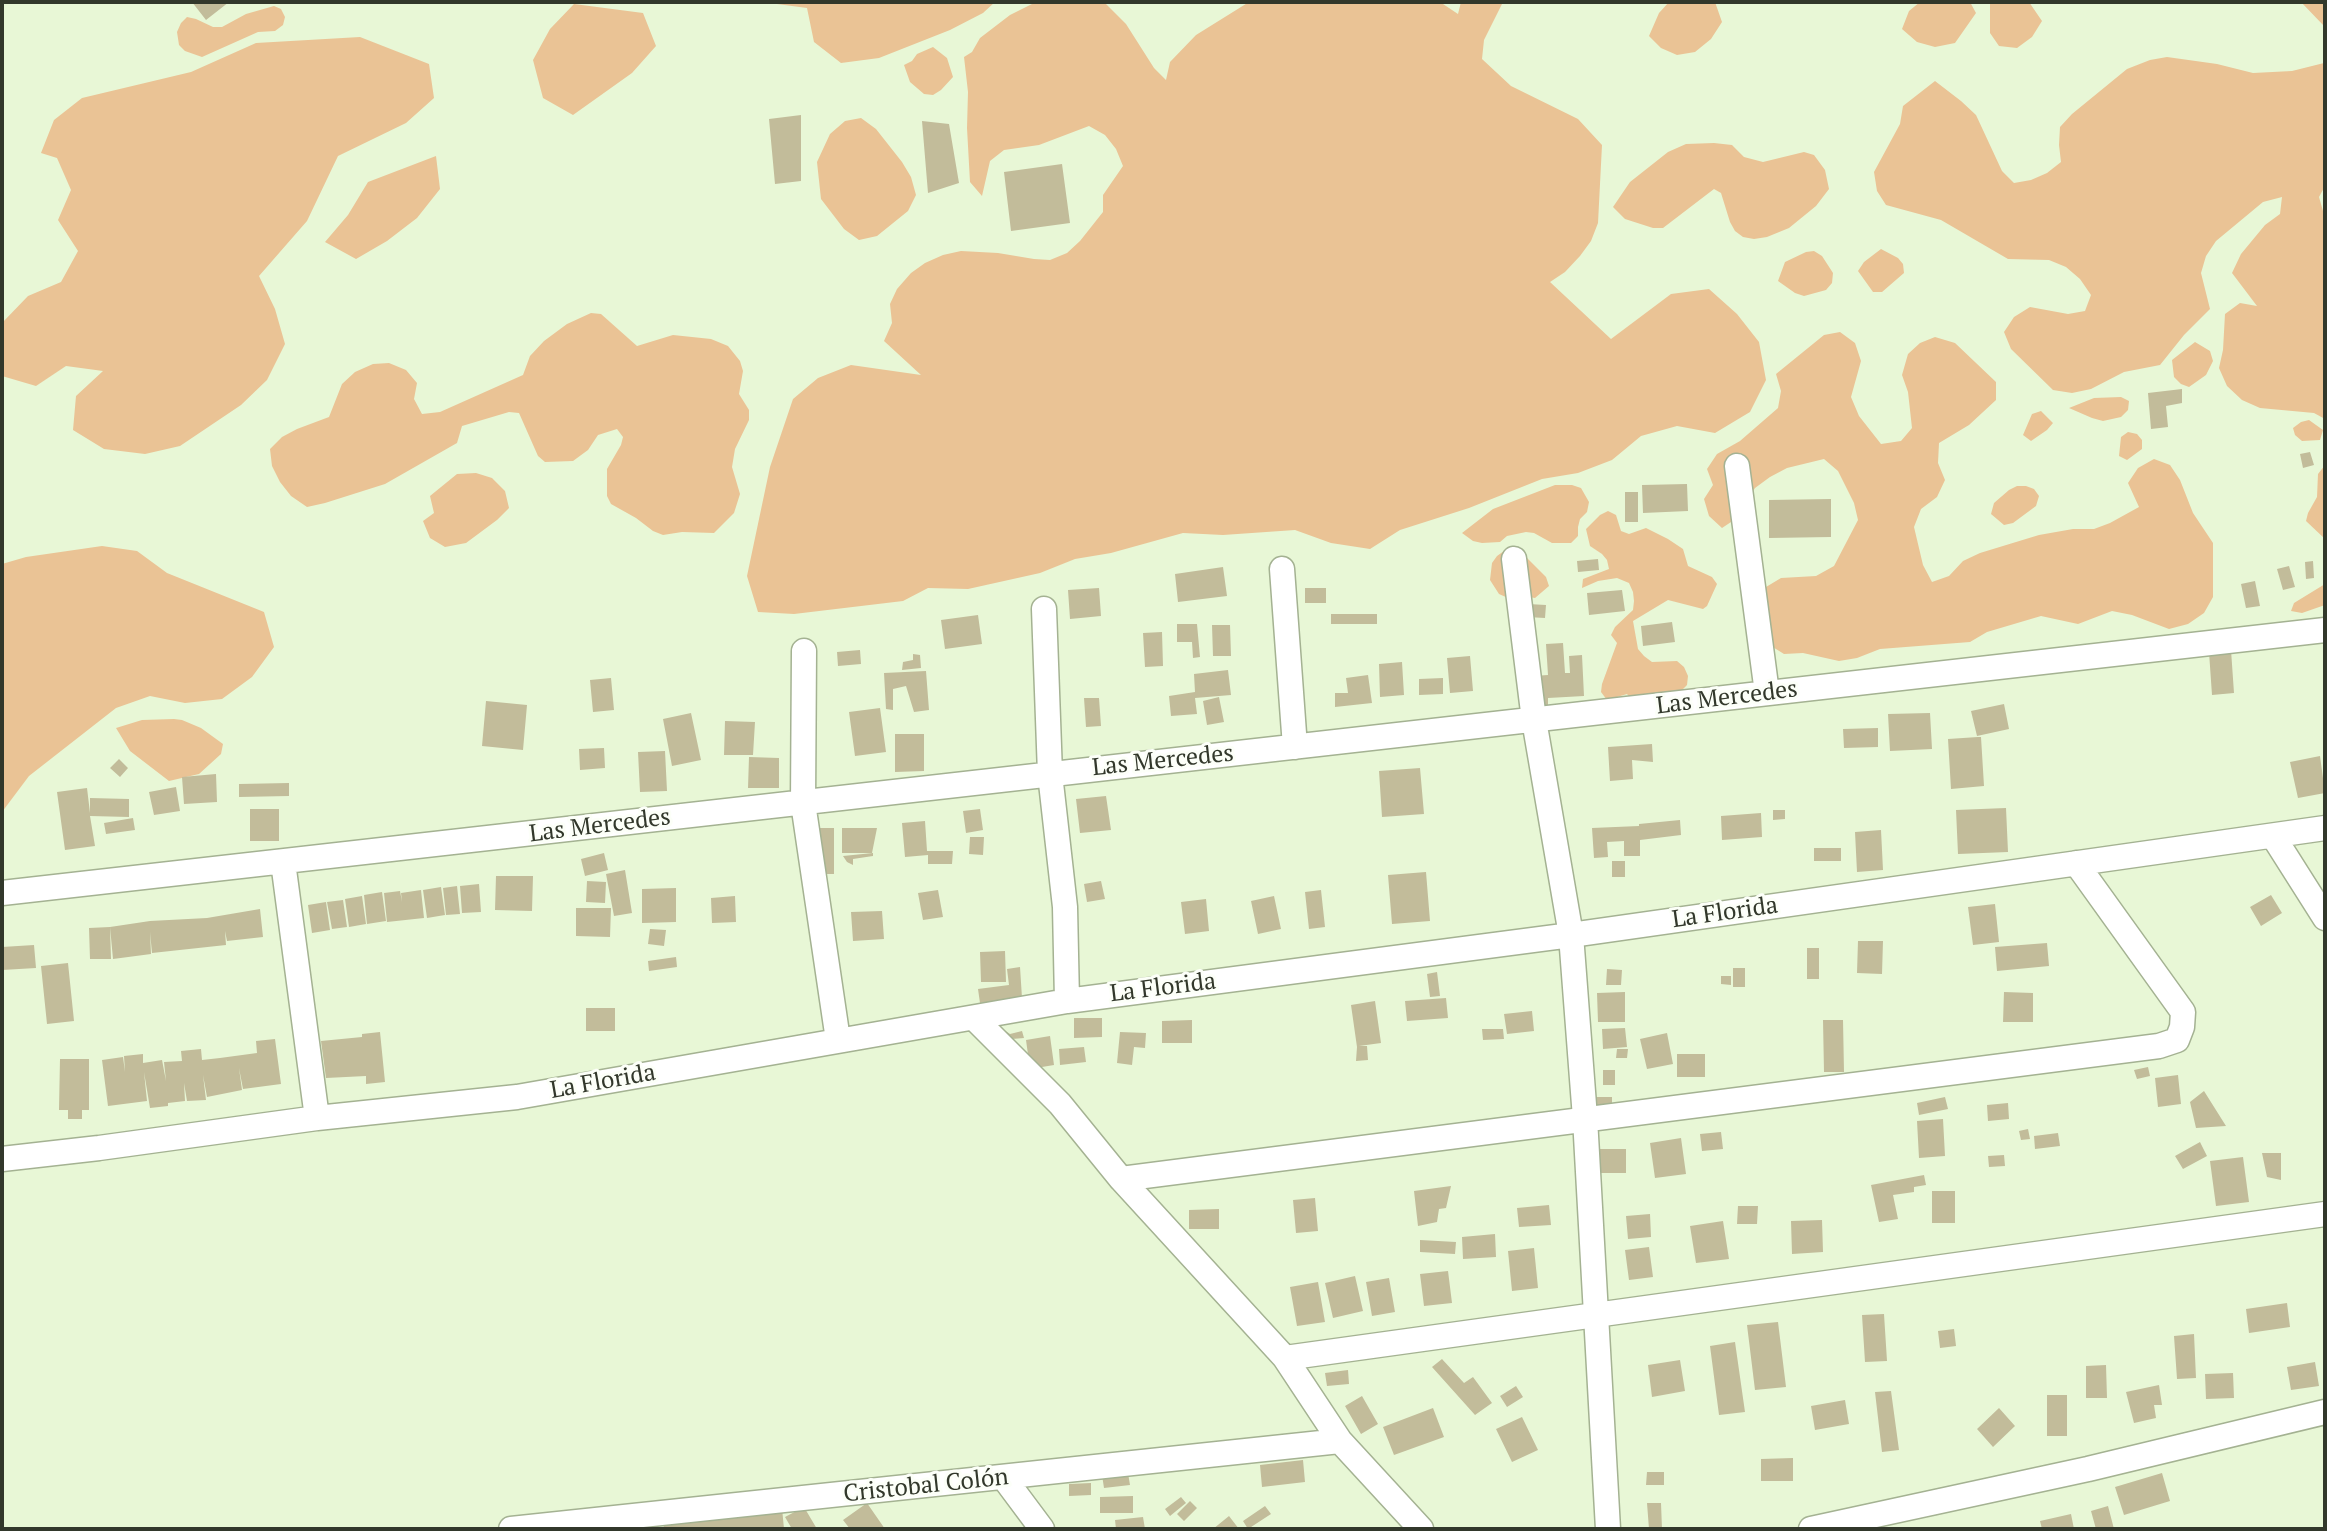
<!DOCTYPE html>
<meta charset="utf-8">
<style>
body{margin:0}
#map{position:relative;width:2327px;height:1531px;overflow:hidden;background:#e8f7d6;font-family:"PT Serif",serif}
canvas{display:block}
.frame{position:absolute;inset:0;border:4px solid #32382b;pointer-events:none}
</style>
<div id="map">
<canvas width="2327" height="1531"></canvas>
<div class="frame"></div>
</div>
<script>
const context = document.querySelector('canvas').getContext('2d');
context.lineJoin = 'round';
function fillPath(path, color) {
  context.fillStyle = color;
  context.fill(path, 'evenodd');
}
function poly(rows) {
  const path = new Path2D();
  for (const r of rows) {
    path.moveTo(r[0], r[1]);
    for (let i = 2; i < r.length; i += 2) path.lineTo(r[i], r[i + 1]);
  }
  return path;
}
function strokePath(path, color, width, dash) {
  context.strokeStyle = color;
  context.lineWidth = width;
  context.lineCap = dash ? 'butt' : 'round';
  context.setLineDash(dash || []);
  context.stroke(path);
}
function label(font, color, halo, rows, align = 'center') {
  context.font = font + ' "PT Serif",serif';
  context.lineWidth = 6;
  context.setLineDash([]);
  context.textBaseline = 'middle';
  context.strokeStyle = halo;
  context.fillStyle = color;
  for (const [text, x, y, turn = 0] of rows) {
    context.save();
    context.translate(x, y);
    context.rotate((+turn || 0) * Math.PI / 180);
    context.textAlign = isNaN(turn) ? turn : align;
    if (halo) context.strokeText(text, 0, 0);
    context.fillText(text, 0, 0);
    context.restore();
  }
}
fillPath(poly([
 [762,2,995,2,983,13,950,30,879,58,841,63,814,42,807,8],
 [1036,2,1104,2,1126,24,1154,68,1166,80,1170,62,1196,35,1249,2,1440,2,1458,14,1461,2,1503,2,1484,40,1482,59,1511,86,1578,119,1602,145,1598,223,1591,241,1580,256,1565,272,1550,282,1611,339,1671,294,1709,289,1737,314,1759,342,1766,380,1750,412,1715,433,1677,426,1641,436,1612,460,1578,473,1542,479,1469,508,1400,530,1370,549,1331,543,1295,530,1223,535,1183,533,1111,553,1075,559,1040,573,968,589,928,588,903,601,794,614,758,612,747,576,770,467,793,399,818,378,851,365,921,375,884,341,892,323,890,304,897,289,911,273,925,263,943,255,961,251,998,253,1034,259,1050,260,1067,253,1080,241,1103,212,1103,195,1123,166,1116,149,1105,135,1089,126,1039,145,1004,150,990,161,982,196,970,182,967,128,968,92,964,57,972,52,980,38,1010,15],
 [1669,2,1715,2,1722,22,1711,39,1695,52,1677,55,1661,48,1649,36,1659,13],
 [1920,2,1970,2,1976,13,1955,43,1935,47,1917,42,1902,29,1909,11],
 [1990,2,2029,2,2042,21,2032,37,2017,48,1999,46,1990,33],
 [2301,2,2325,2,2325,186,2319,197,2325,218,2325,419,2314,413,2260,408,2242,400,2227,386,2219,368,2223,350,2225,314,2240,303,2257,306,2232,273,2241,254,2265,225,2280,214,2282,197,2263,202,2216,241,2206,256,2201,273,2210,309,2184,335,2160,365,2124,372,2091,389,2072,393,2053,390,2011,349,2004,332,2014,317,2030,307,2068,314,2085,311,2091,295,2080,279,2066,267,2049,260,2008,259,1941,220,1886,205,1877,191,1874,172,1900,124,1903,106,1935,81,1961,101,1976,115,2002,171,2014,183,2031,180,2047,173,2061,162,2059,145,2060,127,2072,114,2127,69,2150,60,2167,57,2217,64,2253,73,2292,71,2324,63,2324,26],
 [574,4,643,13,656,46,632,73,573,115,543,98,533,60,550,29],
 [274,6,281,9,285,17,283,25,275,31,258,32,202,57,185,51,179,45,177,32,181,23,187,17,196,19,213,27,222,27,246,14],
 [360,37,429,64,434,98,406,123,338,156,307,221,259,276,275,309,285,344,267,380,241,405,180,446,145,454,104,449,73,430,76,396,103,371,66,366,36,386,2,376,2,323,28,296,61,282,78,251,58,220,71,190,57,158,41,153,54,120,82,98,191,72,256,43],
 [933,47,947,58,953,77,941,90,933,95,924,94,910,82,904,65,912,61,917,54],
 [861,118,876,129,902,162,911,177,916,195,908,211,877,236,859,240,844,229,821,199,817,162,830,134,845,121],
 [1714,143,1732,145,1744,157,1763,162,1804,152,1814,155,1825,170,1829,189,1816,206,1789,228,1767,237,1754,239,1743,237,1735,231,1730,222,1721,193,1714,189,1663,228,1653,228,1625,219,1613,207,1630,182,1668,152,1686,144],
 [436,156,440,189,417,218,387,241,356,259,325,242,348,215,368,182],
 [1881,249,1898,258,1903,264,1904,273,1882,292,1873,292,1858,271,1864,262],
 [1814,251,1822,256,1833,273,1832,283,1826,290,1804,296,1795,293,1778,281,1785,262,1806,252],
 [591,313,601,314,637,346,673,335,711,339,728,346,740,361,743,371,739,394,749,410,749,420,735,449,732,467,740,494,734,513,714,533,682,532,663,535,653,531,636,518,611,504,607,496,607,469,621,445,623,437,617,429,598,435,588,450,573,461,545,462,538,456,519,413,509,412,462,426,457,443,385,484,325,503,307,507,291,496,280,482,272,466,270,449,282,437,297,429,329,417,342,384,355,372,373,364,389,363,406,370,417,383,414,399,422,414,440,412,523,375,530,356,544,341,567,324],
 [1840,332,1855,343,1861,361,1851,397,1859,416,1881,444,1901,441,1912,428,1908,392,1902,375,1908,354,1920,343,1935,337,1955,343,1996,382,1996,400,1969,425,1939,443,1938,463,1945,480,1937,497,1921,509,1914,527,1923,565,1932,582,1949,576,1963,561,1980,553,2039,535,2073,529,2094,529,2110,523,2139,507,2128,483,2138,468,2154,459,2170,465,2180,480,2193,513,2213,543,2213,597,2204,613,2188,624,2169,629,2132,615,2112,611,2078,624,2041,616,1987,632,1970,642,1880,649,1857,658,1839,661,1803,653,1784,654,1752,634,1755,601,1766,587,1781,578,1816,576,1834,566,1858,520,1854,503,1838,471,1824,459,1787,468,1770,477,1755,488,1737,518,1722,528,1709,516,1704,499,1713,485,1707,469,1717,454,1740,441,1778,408,1781,391,1776,374,1824,335],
 [2195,342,2210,351,2213,361,2206,375,2189,387,2181,384,2174,377,2172,360],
 [2121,397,2129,401,2128,410,2121,417,2103,421,2092,418,2069,408,2094,398],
 [2041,411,2053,423,2047,430,2031,441,2023,435,2032,414],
 [2309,420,2323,430,2320,440,2302,441,2295,435,2293,428,2301,422],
 [2128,432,2137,434,2142,440,2142,449,2127,460,2119,456,2121,437],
 [2325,465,2325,539,2306,521,2308,513,2317,497,2318,474],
 [476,473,492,478,505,491,509,508,497,520,466,543,445,547,430,538,423,521,434,513,430,496,457,474],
 [1555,485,1572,485,1581,488,1589,502,1587,512,1580,519,1578,527,1578,536,1571,543,1552,543,1534,533,1526,532,1507,536,1500,542,1482,543,1473,541,1462,533,1493,509],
 [2017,486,2026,486,2034,489,2039,496,2036,506,2013,523,2004,525,1991,514,1994,503,2009,490],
 [1608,511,1616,515,1621,531,1629,534,1646,528,1668,539,1683,549,1688,566,1712,577,1717,584,1707,606,1703,609,1668,600,1633,621,1638,649,1644,656,1652,662,1677,661,1684,667,1688,676,1687,685,1681,691,1633,701,1627,694,1607,700,1601,692,1602,684,1617,643,1611,635,1615,627,1633,610,1634,601,1633,592,1629,583,1617,578,1598,581,1582,588,1583,579,1609,569,1607,560,1602,554,1590,546,1586,529,1600,515],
 [102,546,137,551,167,573,264,612,274,647,252,677,222,699,185,703,150,696,116,708,29,776,2,812,2,564,26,557],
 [1514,550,1522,553,1546,577,1549,586,1535,598,1516,595,1508,598,1499,594,1490,580,1492,563,1497,556,1504,551],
 [2325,584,2325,605,2302,613,2291,611,2294,603],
 [174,719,182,720,201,728,223,744,221,754,199,774,169,781,130,751,116,728,142,720]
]), '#eac395');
fillPath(poly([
 [192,2,229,2,206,20],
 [801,115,801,181,775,184,769,119],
 [922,121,949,124,959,183,928,193],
 [1062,164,1070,223,1011,231,1004,172],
 [2182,389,2182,403,2166,406,2168,427,2151,429,2148,393],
 [2310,452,2314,465,2303,468,2300,454],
 [1687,484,1688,511,1643,513,1642,485],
 [1625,492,1638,492,1638,522,1625,522],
 [1831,499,1831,537,1769,538,1769,500],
 [1598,559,1599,570,1578,572,1577,561],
 [2313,561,2314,578,2306,579,2305,562],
 [2289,566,2295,587,2283,590,2277,569],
 [1223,567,1227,596,1178,602,1175,574],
 [2255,581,2260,606,2246,608,2241,584],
 [1099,588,1101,616,1070,619,1068,590],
 [1305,588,1326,588,1326,603,1305,603],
 [1622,590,1625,611,1589,615,1587,593],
 [1528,604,1546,605,1545,618,1527,617],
 [1331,614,1377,614,1377,624,1331,624],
 [978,615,982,644,945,649,941,620],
 [1672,622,1675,642,1643,646,1641,626],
 [1177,624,1197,624,1200,657,1193,658,1192,642,1177,642],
 [1212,625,1230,625,1231,656,1213,656],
 [1162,632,1163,666,1145,667,1143,633],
 [1563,643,1565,673,1570,673,1569,656,1582,655,1584,696,1548,698,1548,708,1535,709,1533,676,1548,675,1546,644],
 [860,650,861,664,838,666,837,652],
 [2231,650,2234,693,2212,695,2209,652],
 [913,654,920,655,921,668,902,670,903,662,913,660],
 [1470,656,1473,691,1450,693,1447,658],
 [1402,662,1404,695,1380,697,1379,664],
 [1228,670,1231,695,1195,698,1197,714,1171,716,1169,696,1195,692,1194,674],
 [926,671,929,710,914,712,906,686,893,689,893,710,886,709,884,673],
 [1368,675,1372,703,1335,707,1335,693,1348,693,1346,678],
 [611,678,614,710,593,712,590,680],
 [1443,678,1443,694,1419,695,1419,679],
 [1219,697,1224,722,1207,725,1203,701],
 [1084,698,1099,698,1101,726,1086,727],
 [486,701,527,705,523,750,482,746],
 [2004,704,2009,729,1977,736,1971,711],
 [880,708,886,752,855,756,849,712],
 [691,713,701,760,672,766,663,719],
 [1930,713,1932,749,1890,751,1888,714],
 [725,721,755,722,753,755,724,755],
 [1878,728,1878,747,1844,748,1843,729],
 [895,734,924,734,924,771,895,772],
 [1978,737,1981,737,1984,786,1951,789,1948,739],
 [1652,744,1653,762,1632,760,1633,779,1610,781,1608,747],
 [604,748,605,768,580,770,579,749],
 [665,751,667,791,640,792,638,752],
 [2320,756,2325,793,2298,798,2290,762],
 [749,757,779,758,779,788,748,788],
 [119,759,128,768,120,777,110,768],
 [1420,768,1424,814,1382,817,1379,771],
 [216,774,217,802,184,804,182,777],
 [289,783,289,796,239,797,239,784],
 [176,787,180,811,154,815,149,792],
 [87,788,90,813,90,798,129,799,129,817,90,816,95,846,65,850,57,792],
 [1106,796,1111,830,1080,833,1076,799],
 [2006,808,2008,852,1958,854,1956,810],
 [250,809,279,809,279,841,250,841],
 [980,809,983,830,966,833,963,811],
 [1773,810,1785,810,1785,819,1773,820],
 [1761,813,1762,837,1722,840,1721,816],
 [133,818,135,830,106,834,104,823],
 [1680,820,1681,835,1640,840,1640,856,1624,856,1624,841,1607,842,1608,857,1594,858,1592,828,1639,826,1639,824],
 [925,821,927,851,953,851,952,864,928,864,928,855,905,857,902,823],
 [820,828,834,828,834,874,819,874],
 [842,828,877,828,872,853,842,853],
 [1881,830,1883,870,1857,872,1855,832],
 [970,837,984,837,983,855,969,854],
 [1814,848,1841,848,1841,861,1814,861],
 [604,853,608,870,585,876,581,859],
 [873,853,873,856,853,859,853,865,847,862,843,856],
 [1612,861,1625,861,1625,877,1612,877],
 [625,870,632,913,614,916,606,874],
 [1426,872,1430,921,1392,924,1388,875],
 [496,876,533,876,532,911,495,910],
 [587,881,606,882,605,903,586,902],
 [1101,881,1105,899,1087,902,1084,884],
 [479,884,481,912,462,913,460,886],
 [457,886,460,914,446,915,443,888],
 [441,887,445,915,427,918,423,890],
 [676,888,676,922,642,923,642,889],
 [421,890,424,918,387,922,384,893,400,891,402,902,401,893],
 [938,890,943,917,923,920,918,893],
 [1321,890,1325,927,1309,929,1305,892],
 [382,892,386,921,367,924,364,895],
 [2271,895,2282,913,2261,926,2250,907],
 [362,896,366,924,349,927,345,899],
 [735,896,736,922,712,923,711,898],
 [1274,896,1281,929,1258,934,1251,901],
 [1206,899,1209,931,1185,934,1181,902],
 [343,900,347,927,332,929,327,902],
 [326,902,330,930,312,933,308,905],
 [1995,904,1999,942,1973,945,1968,907],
 [576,908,611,908,610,937,576,936],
 [260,909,263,937,227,941,225,931,226,945,152,953,150,932,151,954,113,959,110,927,150,921,207,918],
 [882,911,884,939,853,941,851,912],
 [110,927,111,959,90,959,89,928],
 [650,929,666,930,664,946,648,944],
 [1858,941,1883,941,1882,974,1857,973],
 [2047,943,2049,966,1997,971,1995,947],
 [34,945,36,968,2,970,2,947],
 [1807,948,1819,948,1819,979,1807,979],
 [1005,951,1006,982,981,982,980,952],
 [676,957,677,967,649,971,648,961],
 [68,963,74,1021,47,1024,41,966],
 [1020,967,1022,998,980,1003,978,989,1009,985,1007,969],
 [1733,968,1745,968,1745,987,1733,987],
 [1607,969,1622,970,1621,985,1606,985],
 [1437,972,1440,996,1430,997,1427,974],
 [1721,976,1731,976,1731,985,1721,984],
 [1625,992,1625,1022,1598,1022,1597,993],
 [2004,992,2033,993,2033,1022,2003,1022],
 [1446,998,1448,1018,1407,1021,1405,1001],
 [1375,1001,1381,1043,1359,1046,1367,1046,1368,1060,1356,1061,1357,1047,1351,1005],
 [586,1008,615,1008,615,1031,586,1031],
 [1532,1011,1534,1031,1507,1034,1504,1014],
 [1074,1018,1102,1018,1102,1037,1074,1038],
 [1192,1020,1192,1043,1162,1043,1162,1021],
 [1823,1020,1843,1020,1844,1072,1824,1072],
 [1625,1028,1627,1047,1603,1049,1602,1029],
 [1482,1029,1503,1029,1504,1039,1483,1040],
 [1004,1030,1010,1034,1022,1031,1024,1038,1012,1039,1000,1031],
 [380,1032,385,1082,366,1084,366,1076,326,1078,321,1041,362,1037,362,1034],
 [1120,1032,1146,1033,1145,1048,1134,1047,1132,1065,1117,1063],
 [1667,1033,1673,1064,1647,1069,1640,1039],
 [1050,1036,1054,1065,1030,1069,1026,1040],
 [275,1039,281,1084,243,1089,239,1068,242,1090,207,1097,203,1075,206,1100,187,1101,184,1083,185,1101,168,1103,168,1106,150,1108,144,1072,147,1101,108,1106,102,1060,123,1057,125,1072,124,1056,143,1054,143,1063,162,1060,166,1081,164,1062,182,1061,181,1051,201,1049,202,1060,220,1058,257,1053,256,1041],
 [1084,1047,1086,1062,1060,1065,1059,1049],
 [1617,1049,1628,1049,1627,1058,1616,1058],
 [1677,1054,1705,1054,1705,1077,1677,1077],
 [60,1059,89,1059,89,1110,82,1110,82,1119,68,1119,68,1110,59,1110],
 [2148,1067,2150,1076,2137,1079,2134,1070],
 [1603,1070,1615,1070,1615,1085,1603,1085],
 [2178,1075,2181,1104,2158,1107,2155,1078],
 [2204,1091,2226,1126,2196,1128,2190,1102],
 [1586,1097,1612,1097,1612,1107,1586,1108],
 [1945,1097,1948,1109,1919,1115,1917,1103],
 [2008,1103,2009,1119,1988,1121,1987,1105],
 [1943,1119,1945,1156,1919,1158,1917,1121],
 [2028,1129,2030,1139,2021,1140,2019,1131],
 [1721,1132,1723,1149,1702,1151,1700,1134],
 [2058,1133,2060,1146,2035,1149,2034,1136],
 [1681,1138,1686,1174,1655,1178,1650,1143],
 [2200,1142,2207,1156,2183,1169,2175,1156],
 [1600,1149,1626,1149,1626,1173,1600,1173],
 [2262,1153,2281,1153,2281,1180,2267,1177],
 [2004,1155,2005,1166,1989,1167,1988,1156],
 [2243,1157,2249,1202,2216,1206,2210,1161],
 [1924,1175,1926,1185,1914,1187,1914,1192,1893,1195,1898,1219,1879,1222,1871,1185],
 [1451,1186,1446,1208,1439,1209,1437,1222,1418,1226,1414,1191],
 [1932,1191,1955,1191,1955,1223,1932,1223],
 [1315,1198,1318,1231,1296,1233,1293,1200],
 [1549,1205,1551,1225,1519,1227,1517,1208],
 [1738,1206,1758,1206,1757,1224,1737,1224],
 [1219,1209,1219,1229,1189,1229,1189,1210],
 [1650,1214,1651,1237,1628,1239,1626,1216],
 [1822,1220,1823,1252,1792,1254,1791,1221],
 [1723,1221,1729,1259,1696,1263,1690,1226],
 [1495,1234,1496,1257,1463,1259,1462,1237],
 [1420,1240,1456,1242,1455,1254,1420,1252],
 [1649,1247,1653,1277,1629,1280,1625,1250],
 [1534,1248,1538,1288,1512,1291,1508,1251],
 [1448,1271,1452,1303,1424,1306,1420,1274],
 [1355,1276,1363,1311,1333,1318,1325,1283],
 [1389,1278,1395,1312,1372,1316,1366,1282],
 [1318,1282,1325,1322,1297,1326,1290,1287],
 [2287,1303,2290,1327,2249,1333,2246,1309],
 [1884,1314,1887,1361,1865,1362,1862,1315],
 [1778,1322,1786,1387,1755,1390,1747,1325],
 [1954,1329,1956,1346,1940,1348,1938,1331],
 [2194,1334,2196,1378,2177,1379,2174,1336],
 [1735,1342,1745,1412,1719,1415,1710,1346],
 [1442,1359,1464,1383,1473,1377,1492,1403,1475,1415,1432,1367],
 [1680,1360,1685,1391,1652,1397,1648,1365],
 [2315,1362,2319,1386,2291,1390,2287,1367],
 [2106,1365,2107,1398,2086,1398,2086,1366],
 [1348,1370,1349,1384,1327,1386,1325,1373],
 [2233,1373,2234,1398,2206,1399,2205,1374],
 [2159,1385,2162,1405,2154,1405,2156,1418,2134,1423,2126,1392],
 [1516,1386,1523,1397,1507,1407,1500,1396],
 [1891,1391,1899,1450,1882,1452,1875,1392],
 [2047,1395,2067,1395,2067,1436,2047,1436],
 [1362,1396,1378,1424,1361,1434,1345,1406],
 [1845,1400,1849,1424,1815,1430,1811,1406],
 [1433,1408,1444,1437,1394,1455,1383,1427],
 [1999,1408,2015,1426,1993,1447,1977,1429],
 [1522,1417,1538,1450,1512,1462,1496,1429],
 [1793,1458,1793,1481,1761,1481,1761,1459],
 [1303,1460,1305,1482,1262,1487,1260,1465],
 [1647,1472,1664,1472,1664,1485,1646,1485],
 [1128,1473,1130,1485,1104,1488,1102,1475],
 [2162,1473,2170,1501,2124,1515,2115,1487],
 [1091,1483,1091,1495,1069,1496,1069,1484],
 [1133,1496,1133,1513,1100,1513,1100,1497],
 [1181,1497,1186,1503,1170,1516,1165,1509],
 [1190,1501,1197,1508,1184,1521,1177,1514],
 [867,1503,885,1529,850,1529,843,1520],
 [1647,1503,1661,1503,1662,1529,1649,1529],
 [1265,1506,1271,1514,1248,1529,1243,1521],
 [2108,1506,2114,1529,2096,1529,2091,1511],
 [804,1507,817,1529,792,1529,785,1517],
 [782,1508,784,1529,664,1529,663,1521],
 [2071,1514,2074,1529,2042,1529,2040,1521],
 [1229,1516,1239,1529,1213,1529],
 [1143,1517,1145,1529,1116,1529,1115,1520]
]), '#c2bc9a');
const street = poly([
 [1737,466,1767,693],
 [1514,559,1534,720,1571,935,1585,1118,1608,1529],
 [1282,569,1295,747],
 [1044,609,1050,774,1065,907,1067,1001],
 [804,651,803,803,838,1040],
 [2273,836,2325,918],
 [283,862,317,1118],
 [2,893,2325,630],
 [975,1019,1060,1104,1121,1179,1285,1358,1340,1441,1421,1529],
 [2,1159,99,1148,317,1118,517,1097,1067,1001,1571,935,2325,828],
 [1121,1179,2159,1046,2177,1040,2182,1027,2183,1012,2076,863],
 [1285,1358,2325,1214],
 [1004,1478,1042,1529],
 [511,1529,1340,1441],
 [1811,1529,2088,1469,2325,1412]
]);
strokePath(street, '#a4b292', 27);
strokePath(street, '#fff', 24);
label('24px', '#32382b', '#fcfff8', [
 ["Las Mercedes",1727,698,-7],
 ["Las Mercedes",1163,761,-6],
 ["Las Mercedes",600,826,-7],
 ["La Florida",1725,913,-8],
 ["La Florida",1163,988,-7],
 ["La Florida",603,1082,-10],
 ["Cristobal Colón",926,1486,-6]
]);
</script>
